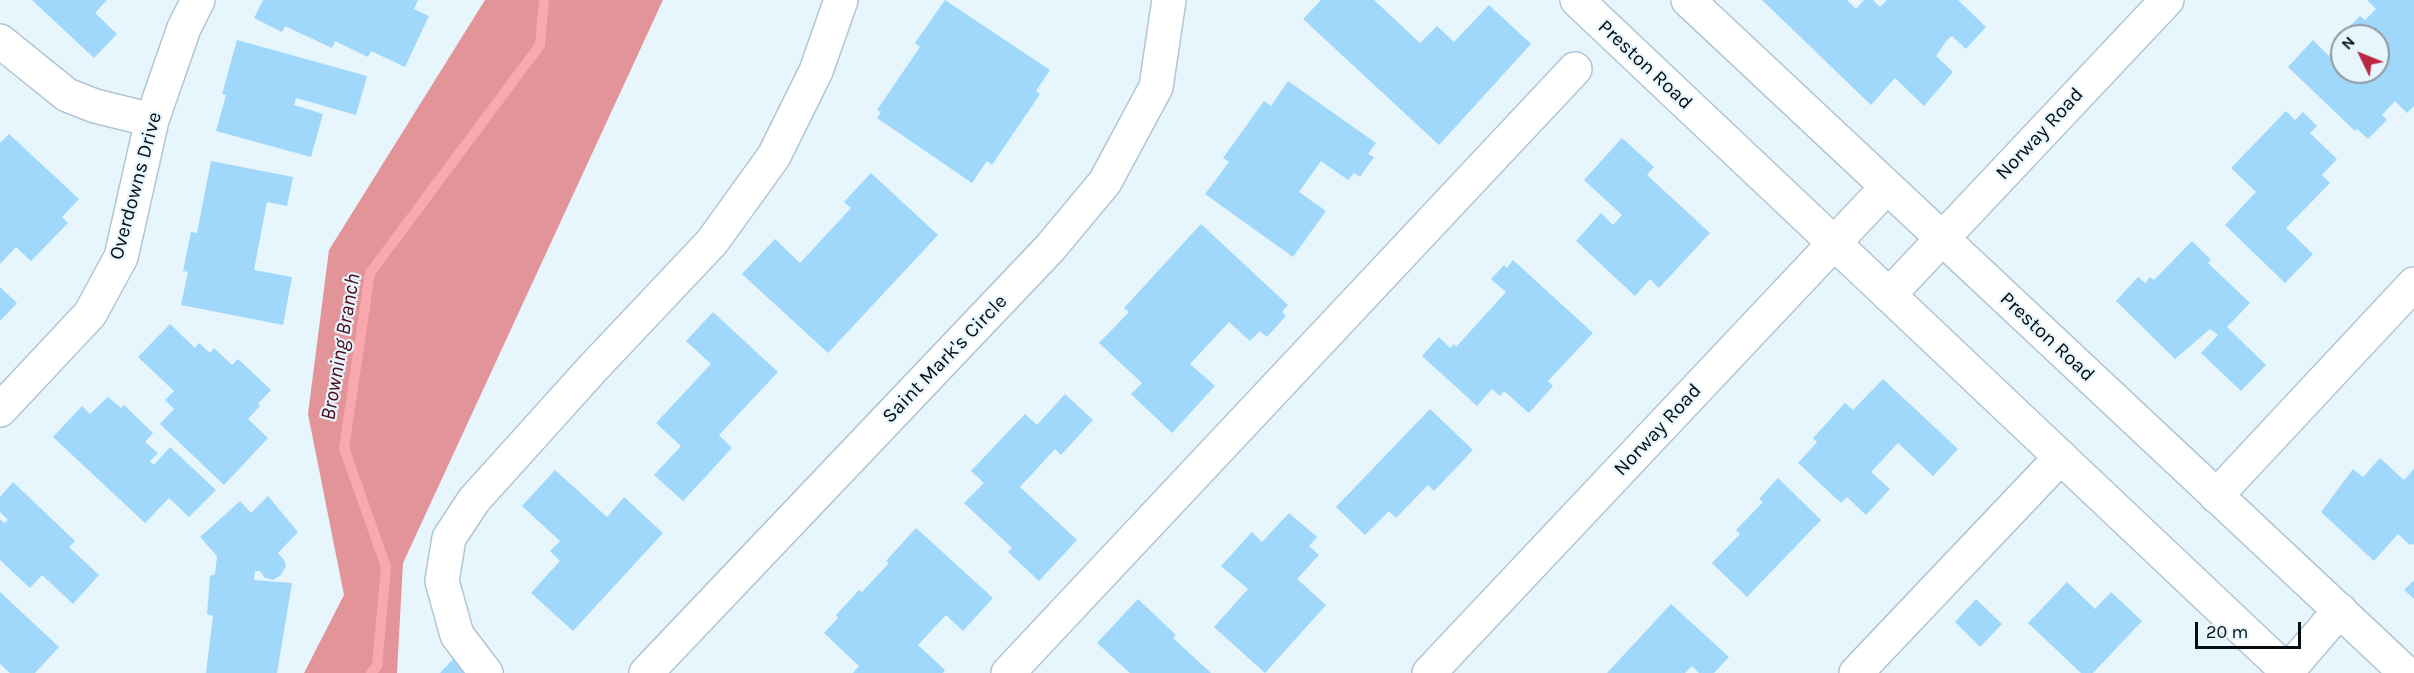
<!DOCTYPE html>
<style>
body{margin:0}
#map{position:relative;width:2414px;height:673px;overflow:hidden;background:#e7f5fd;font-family:Karla,sans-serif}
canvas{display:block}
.north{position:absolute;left:2330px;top:24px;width:60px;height:60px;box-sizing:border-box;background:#e7f5fd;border:2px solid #8d989f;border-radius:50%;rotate:313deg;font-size:16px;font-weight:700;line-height:24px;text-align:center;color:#050d11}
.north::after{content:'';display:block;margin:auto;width:21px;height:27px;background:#b92743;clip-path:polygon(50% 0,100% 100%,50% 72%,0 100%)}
.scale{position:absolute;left:2195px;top:622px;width:106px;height:27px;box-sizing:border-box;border:3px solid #050d11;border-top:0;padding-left:8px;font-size:18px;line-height:21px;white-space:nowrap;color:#050d11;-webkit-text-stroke:4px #e7f5fd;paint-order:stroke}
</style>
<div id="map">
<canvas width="2414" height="673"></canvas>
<div class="north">N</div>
<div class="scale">20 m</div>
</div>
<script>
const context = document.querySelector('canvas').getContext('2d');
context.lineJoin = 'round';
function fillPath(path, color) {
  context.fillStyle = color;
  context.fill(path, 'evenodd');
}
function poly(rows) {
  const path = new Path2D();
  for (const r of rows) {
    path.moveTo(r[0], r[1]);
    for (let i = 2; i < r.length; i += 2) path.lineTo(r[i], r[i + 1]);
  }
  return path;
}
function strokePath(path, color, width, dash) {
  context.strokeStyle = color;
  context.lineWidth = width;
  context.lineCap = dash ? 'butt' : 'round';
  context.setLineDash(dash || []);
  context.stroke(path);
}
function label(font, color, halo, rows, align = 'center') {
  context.font = font + ' Karla,sans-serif';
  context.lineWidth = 4.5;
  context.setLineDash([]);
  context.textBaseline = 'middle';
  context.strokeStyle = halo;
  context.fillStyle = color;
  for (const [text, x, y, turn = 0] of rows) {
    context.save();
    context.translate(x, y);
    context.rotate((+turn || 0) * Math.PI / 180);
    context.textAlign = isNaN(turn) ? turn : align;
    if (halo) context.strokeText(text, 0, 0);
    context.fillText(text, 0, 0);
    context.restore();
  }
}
fillPath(poly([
 [485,0,663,0,403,563,397,673,304,673,344,595,308,414,329,250]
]), '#e29498');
strokePath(poly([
 [371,673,377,666,386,567,344,448,370,273,540,45,544,0]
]), '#f9a9ad', 10);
fillPath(poly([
 [32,0,107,0,95,13,117,34,94,58],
 [263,0,418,0,414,9,429,16,405,67,371,51,368,57,335,41,332,48,285,26,282,32,254,18],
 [945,0,1050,70,1036,91,1040,94,992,165,987,161,972,183,877,118,881,112,877,110,920,47,915,43],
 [1321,0,1374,0,1420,43,1437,26,1454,42,1489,5,1531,44,1439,145,1303,19],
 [1762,0,1847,0,1856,9,1864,0,1873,0,1880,7,1887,0,1958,0,1986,27,1966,49,1952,36,1947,40,1936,56,1953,72,1924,106,1895,78,1871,105],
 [2367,0,2414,0,2414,106,2407,113,2395,101,2382,115,2387,120,2368,139,2357,129,2355,131,2288,67,2313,40,2329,56,2342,43,2342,72,2378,72,2378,36,2342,36,2342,40,2339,37,2360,16,2365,20,2376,9],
 [237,40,367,76,356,115,296,98,294,105,323,114,311,157,216,131,226,95,222,94],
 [1288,81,1376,143,1368,154,1374,157,1360,177,1354,173,1348,180,1321,161,1299,192,1326,211,1293,257,1205,194,1229,162,1223,158,1264,101,1271,106],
 [2286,111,2295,120,2303,112,2317,126,2310,133,2337,159,2322,175,2330,183,2286,228,2313,254,2285,283,2225,225,2256,192,2231,168],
 [9,134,79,199,62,217,68,223,31,261,16,247,0,264,0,143],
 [1622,138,1654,167,1647,175,1710,233,1659,288,1650,279,1635,296,1576,241,1601,213,1613,225,1622,215,1584,180],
 [211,161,293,177,287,206,267,202,254,270,292,277,283,325,181,305,188,272,183,271,191,232,197,233],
 [871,173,938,235,828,353,742,274,775,239,800,263,851,208,844,202],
 [1201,224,1288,305,1282,312,1286,316,1267,337,1260,331,1250,341,1229,322,1190,364,1215,386,1172,433,1131,394,1142,383,1099,343,1129,312,1124,308],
 [2192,241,2211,260,2208,263,2250,303,2227,327,2266,365,2241,391,2201,353,2218,335,2210,329,2175,359,2116,301,2138,277,2145,283,2150,277,2154,280],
 [1513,260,1593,333,1548,381,1553,386,1529,413,1504,391,1500,396,1492,389,1477,406,1422,356,1439,337,1450,348,1454,344,1456,347,1506,292,1491,279,1504,265,1507,268],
 [0,287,17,303,0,321],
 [713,312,778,372,719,435,732,448,683,501,654,475,681,446,656,423,711,364,686,341],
 [170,324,195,348,199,343,210,353,214,348,232,365,238,359,271,390,258,404,260,406,248,419,268,438,224,485,160,424,174,409,165,400,174,391,138,357],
 [1883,379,1958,449,1933,476,1898,443,1871,472,1890,489,1866,515,1847,497,1841,503,1798,463,1817,442,1813,438,1845,403,1853,410],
 [1065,394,1093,420,1061,455,1055,449,1020,487,1077,540,1039,581,1008,552,1012,548,964,503,984,483,971,471,1025,414,1037,425],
 [108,397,121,408,124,405,153,433,145,442,158,453,150,461,154,465,170,447,216,490,189,517,169,498,145,523,53,437,82,406,90,414],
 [1430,409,1473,450,1434,491,1428,485,1396,518,1389,511,1365,535,1336,507],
 [2380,458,2404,480,2414,469,2414,544,2410,545,2398,534,2374,561,2321,512,2353,469,2363,477],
 [555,470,607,517,624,497,663,533,573,631,531,593,560,561,550,551,560,541,522,506],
 [1778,478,1821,520,1747,597,1712,563,1740,534,1736,530,1763,502,1759,499],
 [13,482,75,541,69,547,99,575,73,604,42,575,30,588,0,560,0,519,4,523,8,520,0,512,0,497],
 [268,496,298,532,278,553,284,560,286,566,281,575,273,580,265,578,260,571,255,571,254,580,292,583,277,673,206,673,213,616,207,614,210,576,215,574,217,556,200,537,240,501,251,513],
 [1289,513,1317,537,1309,546,1319,555,1297,579,1326,605,1265,673,1214,627,1248,589,1221,566,1252,532,1262,542],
 [916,528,993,598,963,631,946,615,918,645,945,670,943,673,853,673,859,666,824,633,838,618,836,615,859,590,862,592,889,563,886,561],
 [2414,580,2414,599,2404,590],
 [2067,582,2095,609,2111,592,2142,621,2093,673,2081,673,2028,623],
 [0,592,59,647,35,673,10,673,0,664],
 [1138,599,1176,635,1173,638,1211,673,1130,673,1097,643],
 [1976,599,2002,624,1980,647,1955,622],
 [1671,604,1729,657,1714,673,1699,673,1692,666,1685,673,1607,673],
 [457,655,476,673,440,673]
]), '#a0d8fb');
const minor = poly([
 [0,41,67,95,95,106,152,120],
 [1889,295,2167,0],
 [0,410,90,314,121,257,152,120,184,28,198,0],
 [2216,496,2414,284],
 [486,673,457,635,442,581,449,538,474,500,593,368,712,242,774,156,816,71,841,0],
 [646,673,1050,248,1105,182,1156,87,1169,0],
 [1008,673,1575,69],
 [1429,673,1887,187],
 [1856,673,2061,457],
 [2286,673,2340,610]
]);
const major = poly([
 [1577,0,2289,673],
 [1688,0,2406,673]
]);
strokePath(minor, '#b0c6d5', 36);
strokePath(major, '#b0c6d5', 36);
strokePath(minor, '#fff', 33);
strokePath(major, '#fff', 33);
label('20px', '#050d11', '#e7f5fd', [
 ["Preston Road",1645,65,43],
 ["Norway Road",2040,134,-47],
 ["Overdowns Drive",136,186,-75],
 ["Preston Road",2047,337,43],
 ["Saint Mark's Circle",945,359,-46],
 ["Norway Road",1658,430,-47]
]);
label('italic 21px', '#4f0917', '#e7f5fd', [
 ["Browning Branch",341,347,-80]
]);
</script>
